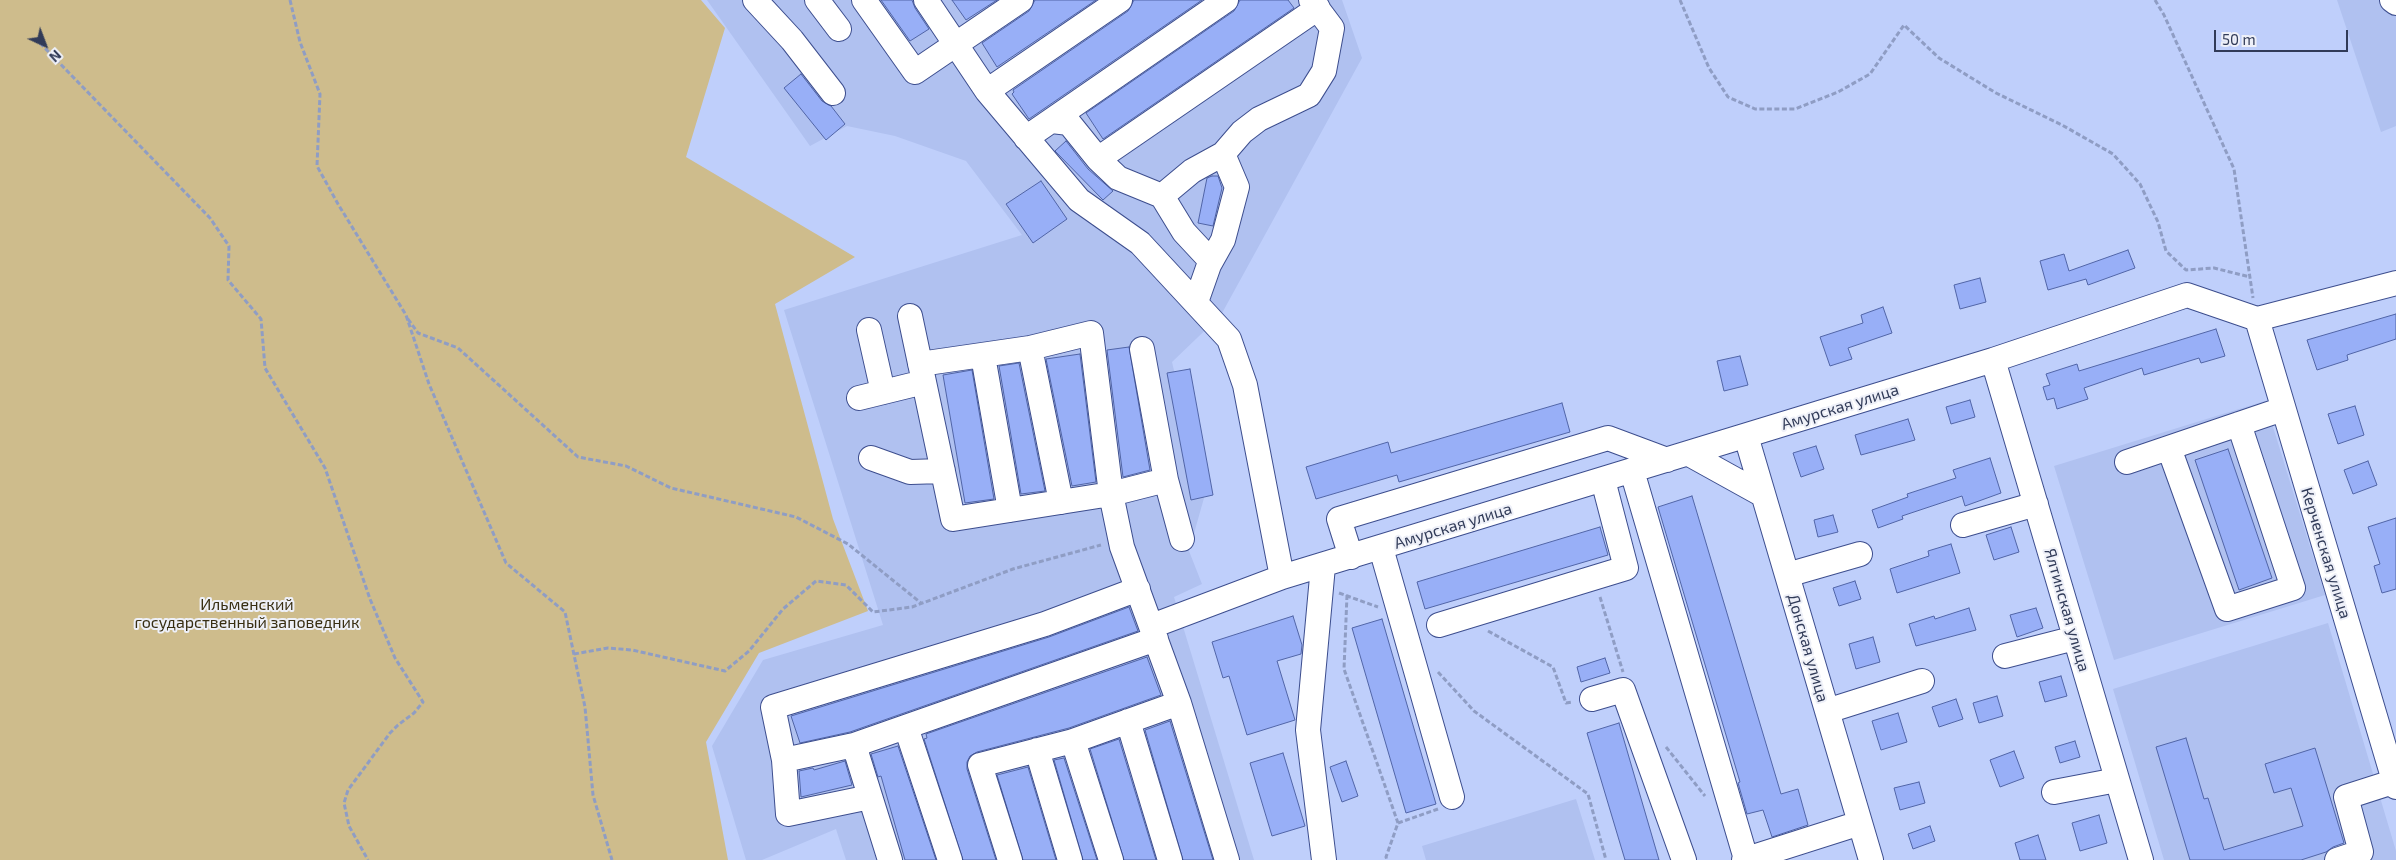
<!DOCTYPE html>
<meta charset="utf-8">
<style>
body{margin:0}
#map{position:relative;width:2396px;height:860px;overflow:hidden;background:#bfcffb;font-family:"Exo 2",sans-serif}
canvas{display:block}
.north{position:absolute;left:20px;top:20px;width:50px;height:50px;-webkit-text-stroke:4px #eef0f8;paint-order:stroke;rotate:137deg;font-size:14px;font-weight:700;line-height:20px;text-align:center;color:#313b58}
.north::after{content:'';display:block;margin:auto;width:18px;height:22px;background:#313b58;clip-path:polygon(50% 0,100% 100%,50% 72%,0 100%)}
.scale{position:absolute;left:2214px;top:30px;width:134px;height:22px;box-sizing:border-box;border:2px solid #313b58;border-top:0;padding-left:6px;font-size:15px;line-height:18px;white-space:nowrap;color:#313b58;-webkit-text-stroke:4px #eef0f8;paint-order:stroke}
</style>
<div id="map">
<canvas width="2396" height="860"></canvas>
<div class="north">N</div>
<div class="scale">50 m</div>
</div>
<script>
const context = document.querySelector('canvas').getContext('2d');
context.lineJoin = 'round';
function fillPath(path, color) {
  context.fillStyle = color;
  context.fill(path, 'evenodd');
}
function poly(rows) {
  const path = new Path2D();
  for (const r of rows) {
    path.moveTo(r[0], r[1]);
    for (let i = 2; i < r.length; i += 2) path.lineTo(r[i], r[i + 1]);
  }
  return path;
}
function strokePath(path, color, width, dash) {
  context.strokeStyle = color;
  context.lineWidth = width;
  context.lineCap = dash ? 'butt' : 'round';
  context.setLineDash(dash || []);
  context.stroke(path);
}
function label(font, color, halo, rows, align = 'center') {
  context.font = font + ' "Exo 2",sans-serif';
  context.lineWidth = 4;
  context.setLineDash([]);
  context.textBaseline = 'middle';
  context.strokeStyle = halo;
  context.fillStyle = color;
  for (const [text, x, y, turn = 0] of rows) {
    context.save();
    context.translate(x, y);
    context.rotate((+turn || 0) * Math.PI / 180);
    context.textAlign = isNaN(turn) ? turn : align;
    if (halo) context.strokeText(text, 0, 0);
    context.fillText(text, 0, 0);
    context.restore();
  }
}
fillPath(poly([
 [707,0,1342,0,1362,58,1221,315,1172,362,1204,498,1189,551,1202,584,1174,597,1254,860,846,860,836,829,762,860,746,860,712,746,763,660,883,625,784,310,1022,235,966,161,895,136,847,126,810,146],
 [2337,0,2396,0,2396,126,2381,132],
 [2265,401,2325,595,2114,660,2054,466],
 [2328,623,2396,851,2396,860,2164,860,2113,689],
 [1576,799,1595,860,1426,860,1422,846]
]), '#b0c1f0');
fillPath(poly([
 [0,0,701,0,725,28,686,157,855,257,775,304,833,519,868,611,759,653,706,742,728,860,0,860]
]), '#cebc8c');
const building = poly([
 [881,0,912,0,915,8,929,29,910,41,881,0],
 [952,0,997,0,966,20,952,0],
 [1035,0,1096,0,997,67,982,43,1029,11,1035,0],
 [1134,0,1202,0,1029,119,1012,94,1014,92,1013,90,1128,11,1134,0],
 [1240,0,1288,0,1294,8,1103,139,1086,113,1234,11,1240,0],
 [801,74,822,101,831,106,845,124,826,140,784,88,801,74],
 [1066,141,1088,169,1113,191,1103,200,1055,151,1066,141],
 [1212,176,1218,176,1222,188,1213,226,1198,223,1207,178,1212,176],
 [1041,181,1067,219,1033,243,1006,204,1041,181],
 [2128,250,2135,268,2088,285,2086,279,2048,290,2040,261,2064,254,2069,271,2128,250],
 [1980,278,1986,302,1960,309,1954,285,1980,278],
 [1883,307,1892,333,1848,348,1852,359,1830,366,1820,337,1863,323,1861,315,1883,307],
 [2396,314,2396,339,2347,355,2348,360,2317,370,2307,340,2396,314],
 [2216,329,2225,356,2201,363,2199,358,2144,375,2142,368,2084,388,2088,399,2057,409,2054,398,2047,400,2043,387,2050,385,2046,374,2077,364,2079,371,2216,329],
 [1129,347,1150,470,1123,477,1107,350,1129,347],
 [1080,354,1096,482,1072,486,1046,359,1080,354],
 [1740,356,1748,385,1724,391,1717,361,1740,356],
 [1019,363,1045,491,1021,494,999,366,1019,363],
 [1190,369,1213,495,1191,500,1167,373,1190,369],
 [972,370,994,499,965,503,943,375,972,370],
 [1970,400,1975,417,1951,424,1946,407,1970,400],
 [1562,403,1570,432,1399,482,1397,475,1316,499,1306,467,1388,442,1391,453,1562,403],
 [2355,406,2364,435,2338,444,2328,414,2355,406],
 [1908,419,1915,440,1861,455,1855,435,1908,419],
 [1816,446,1824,469,1801,477,1793,453,1816,446],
 [2228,449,2272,578,2239,590,2195,460,2228,449],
 [1990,458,2001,493,1965,506,1962,496,1902,516,1903,519,1878,528,1872,510,1908,497,1907,494,1956,478,1953,470,1990,458],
 [2368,461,2377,485,2353,494,2344,470,2368,461],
 [1692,496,1781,794,1798,789,1808,825,1772,837,1763,810,1747,814,1738,783,1740,782,1658,507,1692,496],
 [1833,515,1838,532,1818,537,1814,520,1833,515],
 [2396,518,2396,589,2382,593,2374,566,2380,564,2368,527,2396,518],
 [1600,527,1608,555,1425,609,1417,582,1600,527],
 [2011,527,2019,552,1994,560,1986,535,2011,527],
 [1951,544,1960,573,1897,593,1890,569,1929,556,1928,551,1951,544],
 [1855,581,1861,599,1839,606,1833,588,1855,581],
 [1129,607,1138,631,850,732,800,743,791,716,1049,637,1129,607],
 [1969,608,1976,630,1916,646,1909,624,1934,616,1935,619,1969,608],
 [2036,608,2043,628,2017,637,2010,615,2036,608],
 [1293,616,1302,645,1301,654,1277,661,1295,720,1247,735,1229,676,1223,678,1212,642,1293,616],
 [1382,619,1436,804,1406,813,1352,628,1382,619],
 [1873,637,1880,662,1856,669,1849,644,1873,637],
 [1147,657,1161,695,1069,728,977,752,970,756,967,762,967,769,996,860,963,860,924,739,927,738,926,734,1147,657],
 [1605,658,1610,673,1581,682,1577,667,1605,658],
 [2061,676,2067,696,2045,702,2039,682,2061,676],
 [1997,696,2003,716,1979,723,1973,703,1997,696],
 [1956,699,1963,719,1939,727,1932,707,1956,699],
 [1898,713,1907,742,1881,750,1872,721,1898,713],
 [1170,721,1213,860,1183,860,1145,730,1170,721],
 [1619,723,1659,860,1625,860,1587,733,1619,723],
 [2186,738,2204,799,2208,798,2224,850,2303,826,2291,788,2274,793,2265,764,2315,748,2344,843,2333,847,2326,852,2301,860,2190,860,2156,747,2186,738],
 [1119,739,1156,860,1124,860,1090,749,1119,739],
 [2075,741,2080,757,2060,763,2055,747,2075,741],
 [898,746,936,860,905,860,881,776,878,777,871,754,898,746],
 [2014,751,2024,778,2000,787,1990,760,2014,751],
 [1283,753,1305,826,1272,836,1250,763,1283,753],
 [1064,758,1097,860,1083,860,1054,760,1064,758],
 [845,761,852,785,801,797,799,771,813,768,814,770,845,761],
 [1346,761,1358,796,1342,802,1330,767,1346,761],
 [1028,767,1056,860,1023,860,997,775,1028,767],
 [1919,782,1925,803,1900,810,1894,788,1919,782],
 [2099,815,2107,843,2080,851,2072,823,2099,815],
 [1930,826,1935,841,1913,849,1908,834,1930,826],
 [2038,835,2046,860,2020,860,2015,843,2038,835]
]);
fillPath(building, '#98aff7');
strokePath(building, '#5165a7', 1);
const minor = poly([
 [755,0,792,40,833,93],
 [817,0,839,29],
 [864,0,915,72,1021,0],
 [926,0,987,91,1079,200,1140,243,1229,339,1245,385,1282,577],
 [2392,0,2396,3],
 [987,91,1120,0],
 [1052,121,1069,123,1098,159,1118,178,1162,196,1184,232,1211,261],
 [1026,138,1226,0],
 [1098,159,1318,8],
 [1162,196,1192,171,1223,154,1242,132,1259,119,1309,95,1324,71,1332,28,1311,0],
 [1196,302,1209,265,1223,240,1237,187,1223,154],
 [910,316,953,519,1111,494,1166,480],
 [2257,319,2396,787],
 [869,330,883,392],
 [1030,348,1061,502],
 [1142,349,1166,480,1182,539],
 [983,356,1010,510],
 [1993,360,2141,860],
 [920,364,1030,348,1091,333,1111,494,1122,547,1179,703,1227,860],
 [859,398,924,382],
 [1746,436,1871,860],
 [2169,448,2227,609,2293,588,2239,424],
 [1689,454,1763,495],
 [871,458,910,472,943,471],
 [2127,462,2283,409],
 [1632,471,1746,859],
 [1963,525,2036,504],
 [1381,548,1452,797],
 [1351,557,1339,519,1608,438,1667,460],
 [1323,566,1308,730,1324,860],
 [1787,575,1860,554],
 [1439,625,1626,568,1603,480],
 [1152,626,1282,577,1993,360,2187,295,2257,319,2396,283],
 [2005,656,2075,638],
 [1592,699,1623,690,1684,860],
 [1827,711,1922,681],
 [1128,721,1170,860],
 [906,727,950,860],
 [1073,741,1111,860],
 [854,745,890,860],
 [1037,750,1070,860],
 [784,760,854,745,1156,639],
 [2054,792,2117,780],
 [870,797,788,814,784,760,773,707,1045,624,1138,589],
 [1010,860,980,765,1073,741,1179,703],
 [1744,860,1860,823],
 [2337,860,2361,852,2346,797,2396,781]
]);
strokePath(minor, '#3d4e8e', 26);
strokePath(poly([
 [290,0,300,42,320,94,317,166,338,204,406,315,429,384,506,563,565,612,585,707,593,795,612,860],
 [1680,0,1709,68,1728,97,1755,109,1795,109,1838,92,1870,74,1904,25,1939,58,1996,93,2062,125,2113,154,2140,184,2158,222,2166,251,2186,270,2214,268,2250,277],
 [2155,0,2164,15,2234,169,2253,298],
 [40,43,210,218,229,246,228,280,261,319,265,368,325,468,370,599,395,658,423,702,414,713,398,725,390,733,348,790,344,803,349,826,368,860],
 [408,319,418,333,458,348,578,457,626,466,671,488,796,517,848,544,921,603],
 [1339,593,1378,607],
 [1347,595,1344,669,1398,823,1386,857,1387,860],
 [1600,597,1623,672],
 [1488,631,1553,667,1566,703,1572,702],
 [574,654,608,648,632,650,725,671,749,651,783,609,816,581,846,585,873,612,912,607,1013,569,1101,545],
 [1438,672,1474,711,1588,794,1606,860],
 [1666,747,1705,796],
 [1398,823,1438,809]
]), '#8f9dc4', 3, [5, 2.5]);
strokePath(minor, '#fff', 24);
label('16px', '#313b58', '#eef0f8', [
 ["Амурская улица",1840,407,-17],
 ["Амурская улица",1453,526,-17],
 ["Керченская улица",2326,553,73],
 ["Ялтинская улица",2067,610,74],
 ["Донская улица",1808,648,74]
]);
label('16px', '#382e12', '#eef0f8', [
 ["Ильменский",247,605],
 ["государственный заповедник",247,623]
]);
</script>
